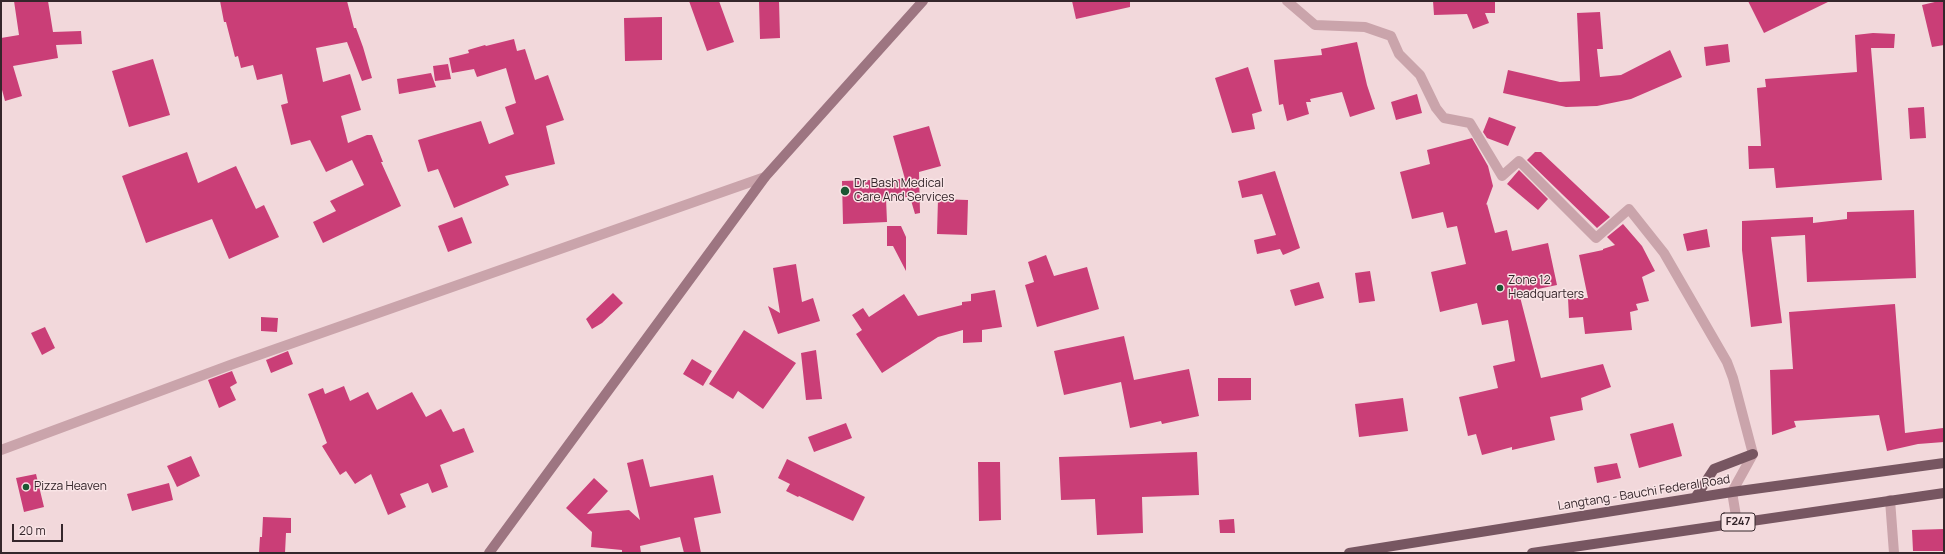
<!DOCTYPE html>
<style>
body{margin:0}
#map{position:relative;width:1945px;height:554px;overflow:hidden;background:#f2d8db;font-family:Manrope,sans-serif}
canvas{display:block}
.frame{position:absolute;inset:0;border:2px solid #35262b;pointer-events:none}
.scale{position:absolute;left:12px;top:524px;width:51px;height:18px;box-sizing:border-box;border:2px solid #35262b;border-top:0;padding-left:5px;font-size:12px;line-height:14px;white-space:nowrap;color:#35262b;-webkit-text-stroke:3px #f9e4e6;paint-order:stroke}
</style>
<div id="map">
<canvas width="1945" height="554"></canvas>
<div class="frame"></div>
<div class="scale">20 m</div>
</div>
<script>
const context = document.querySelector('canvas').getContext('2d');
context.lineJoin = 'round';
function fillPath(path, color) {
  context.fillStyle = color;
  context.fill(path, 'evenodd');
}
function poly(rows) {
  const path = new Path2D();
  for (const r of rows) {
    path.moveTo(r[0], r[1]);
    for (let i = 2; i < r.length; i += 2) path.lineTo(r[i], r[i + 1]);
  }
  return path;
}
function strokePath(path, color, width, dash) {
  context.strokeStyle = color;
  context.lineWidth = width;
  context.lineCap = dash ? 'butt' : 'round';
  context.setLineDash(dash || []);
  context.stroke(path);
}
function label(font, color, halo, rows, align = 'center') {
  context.font = font + ' Manrope,sans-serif';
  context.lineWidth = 3;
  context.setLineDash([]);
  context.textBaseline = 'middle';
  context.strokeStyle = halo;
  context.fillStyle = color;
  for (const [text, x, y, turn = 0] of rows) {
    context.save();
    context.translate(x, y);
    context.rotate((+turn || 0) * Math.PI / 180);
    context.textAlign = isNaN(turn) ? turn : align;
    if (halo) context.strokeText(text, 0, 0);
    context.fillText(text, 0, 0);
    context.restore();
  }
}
fillPath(poly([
 [14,1,48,1,53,32,81,31,82,44,56,45,58,58,13,66,22,96,5,101,1,86,1,38,19,35],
 [220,1,347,1,354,28,356,28,363,47,372,78,362,81,347,42,316,48,323,82,350,74,361,110,341,116,348,143,367,135,372,135,383,162,381,162,401,206,323,243,313,222,336,211,330,201,364,185,352,160,326,172,310,140,291,145,281,105,288,103,282,74,257,80,253,65,241,68,238,56,235,57,226,22,224,22],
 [689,1,719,1,734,42,707,51],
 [759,1,779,1,780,38,760,39],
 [1072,1,1130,1,1130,7,1076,19],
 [1433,1,1495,1,1495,13,1485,13,1489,23,1473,29,1467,14,1434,15],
 [1748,1,1830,1,1764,33],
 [1939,1,1944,1,1944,45,1932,47,1922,5],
 [1600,12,1603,49,1597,49,1600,77,1621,75,1670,50,1682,77,1631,99,1597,106,1566,107,1503,93,1508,70,1560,82,1580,81,1577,13],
 [662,17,662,60,625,61,624,18],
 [1873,33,1895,34,1894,48,1871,48,1882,180,1776,188,1774,168,1749,169,1748,146,1761,146,1757,88,1766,87,1765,79,1857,72,1855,35],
 [514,39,517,51,525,49,535,80,548,75,564,120,546,126,555,164,505,176,509,185,454,208,438,169,428,172,418,140,481,121,489,144,514,134,505,107,516,103,506,68,477,77,474,69,452,73,449,58,469,53,468,50,485,45,486,46],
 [1357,42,1367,85,1375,109,1350,117,1342,92,1310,99,1311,102,1306,102,1309,114,1287,121,1283,104,1279,105,1274,60,1322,55,1321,49],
 [1728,44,1730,62,1706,66,1704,47],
 [153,59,170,115,129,127,112,71],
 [448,64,451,79,435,81,433,66],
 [1248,67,1262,111,1252,114,1255,129,1232,133,1215,78],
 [431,73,436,87,399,94,397,79],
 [1417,94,1422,113,1396,120,1391,102],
 [1924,107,1926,138,1910,139,1908,108],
 [1489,117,1516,127,1508,146,1487,138,1483,132],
 [929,126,941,166,919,172,920,213,915,214,910,197,886,198,887,222,843,224,842,181,905,179,893,136],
 [1472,138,1488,166,1493,186,1486,205,1487,204,1495,233,1507,230,1512,251,1548,243,1557,285,1519,293,1541,378,1603,364,1611,387,1581,398,1583,410,1550,417,1555,440,1512,450,1512,447,1482,455,1476,434,1468,436,1459,397,1498,388,1493,366,1515,361,1508,320,1482,325,1477,303,1440,312,1431,272,1466,264,1457,226,1447,228,1443,212,1412,219,1400,172,1430,164,1427,150],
 [187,152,198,183,236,166,256,209,264,205,279,237,229,259,212,219,146,243,122,176],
 [1535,152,1541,152,1610,217,1597,228,1527,160],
 [1519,170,1548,199,1538,210,1507,184],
 [1275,171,1300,248,1283,255,1280,249,1257,254,1254,240,1276,235,1262,194,1242,198,1238,181],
 [938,199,968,200,967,235,937,234],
 [1914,210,1916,278,1807,282,1805,235,1771,237,1782,323,1751,327,1742,250,1742,221,1813,217,1813,223,1847,219,1847,212],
 [462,217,472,243,448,252,438,226],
 [1623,224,1642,246,1655,271,1642,277,1649,301,1636,304,1638,310,1630,312,1632,330,1585,334,1583,317,1569,318,1568,298,1588,298,1579,255,1603,250,1603,249,1615,245,1607,237],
 [887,226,901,226,906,237,906,271,893,246,887,246],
 [1707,229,1710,247,1687,251,1683,234],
 [1046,255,1054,276,1087,267,1099,309,1037,327,1025,285,1034,282,1028,262],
 [796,264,802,302,813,298,820,321,778,334,768,306,780,313,773,268],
 [1370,271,1375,301,1359,303,1355,273],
 [1319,282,1324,298,1295,306,1290,290],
 [995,290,1002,327,982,330,982,342,963,343,963,330,938,337,882,373,856,334,862,330,852,315,863,308,869,317,904,294,918,316,962,305,962,302,971,301,971,294],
 [613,293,623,303,602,323,592,329,586,319],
 [1895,304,1905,433,1943,428,1944,442,1918,444,1887,451,1879,415,1794,421,1796,427,1772,435,1770,370,1793,369,1789,312],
 [261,317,278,318,277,332,261,331],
 [45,327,55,348,42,355,31,333],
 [744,330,796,363,763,409,738,391,733,399,709,384],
 [1124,336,1134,380,1189,369,1199,416,1162,424,1161,421,1130,428,1121,382,1064,395,1054,351],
 [816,350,822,399,806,400,801,353],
 [288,351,293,364,271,373,266,360],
 [692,359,712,371,703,386,683,374],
 [232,371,237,383,230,387,236,400,219,408,208,380],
 [1218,378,1251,378,1251,400,1218,401],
 [344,386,350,401,368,392,377,410,412,392,426,417,441,409,453,432,464,428,474,452,440,465,448,487,432,493,428,483,400,494,406,507,388,515,371,474,355,484,346,471,340,475,322,446,327,443,308,394,323,388,325,394],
 [1403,398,1408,431,1359,437,1355,404],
 [846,423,852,438,814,452,808,437],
 [1673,423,1682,456,1639,468,1630,434],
 [1197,452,1199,495,1142,497,1143,533,1097,535,1095,499,1061,500,1059,457],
 [191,456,200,476,177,487,167,466],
 [643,459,650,487,713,475,721,513,694,518,701,553,684,553,680,537,640,546,641,553,622,553,622,550,591,547,592,532,566,508,594,478,608,491,587,514,629,510,640,520,627,463],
 [787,459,865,497,853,521,799,496,798,497,786,491,790,484,778,478],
 [978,462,1000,462,1001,520,979,521],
 [1617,463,1621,478,1597,483,1594,467],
 [36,474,44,507,24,512,16,478],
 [169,483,173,500,132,511,127,494],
 [263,517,291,518,291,533,286,533,285,553,259,553,260,537,262,537],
 [1234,519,1235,533,1220,533,1219,520],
 [1944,529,1944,551,1913,551,1912,530]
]), '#ca3e77');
strokePath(poly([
 [1287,1,1315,25,1365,27,1391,36,1399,54,1420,75,1436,108,1444,118,1470,123,1502,176,1519,161,1596,238,1629,209,1664,253,1727,362,1733,378,1753,454,1732,492,1737,522],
 [1,450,233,364,765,177],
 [1890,500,1894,553]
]), '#caa4ab', 10);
strokePath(poly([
 [489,553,765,177,923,1]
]), '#9d7581', 10);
strokePath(poly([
 [1695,498,1714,469,1753,454],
 [1349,553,1732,492,1944,463],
 [1532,553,1944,493]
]), '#775661', 10);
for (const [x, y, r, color] of [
 [845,191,5,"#1a5733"],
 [1500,288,4,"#1a5733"],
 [26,487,4,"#1a5733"]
]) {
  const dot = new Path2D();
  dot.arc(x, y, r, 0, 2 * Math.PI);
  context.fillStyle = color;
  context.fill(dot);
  strokePath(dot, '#f9e4e6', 1.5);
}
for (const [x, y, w] of [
 [1738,522,34]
]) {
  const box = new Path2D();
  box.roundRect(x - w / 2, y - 9, w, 18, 3);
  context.fillStyle = '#f9e4e6';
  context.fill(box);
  strokePath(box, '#35262b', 1);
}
label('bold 11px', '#35262b', null, [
 ["F247",1738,522]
]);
label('12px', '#35262b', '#f9e4e6', [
 ["Dr. Bash Medical",854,184],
 ["Care And Services",854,198],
 ["Zone 12",1508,281],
 ["Headquarters",1508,295],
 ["Pizza Heaven",34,487]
], 'left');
label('12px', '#35262b', '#f9e4e6', [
 ["Langtang - Bauchi Federal Road",1644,493,-9]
]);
</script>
